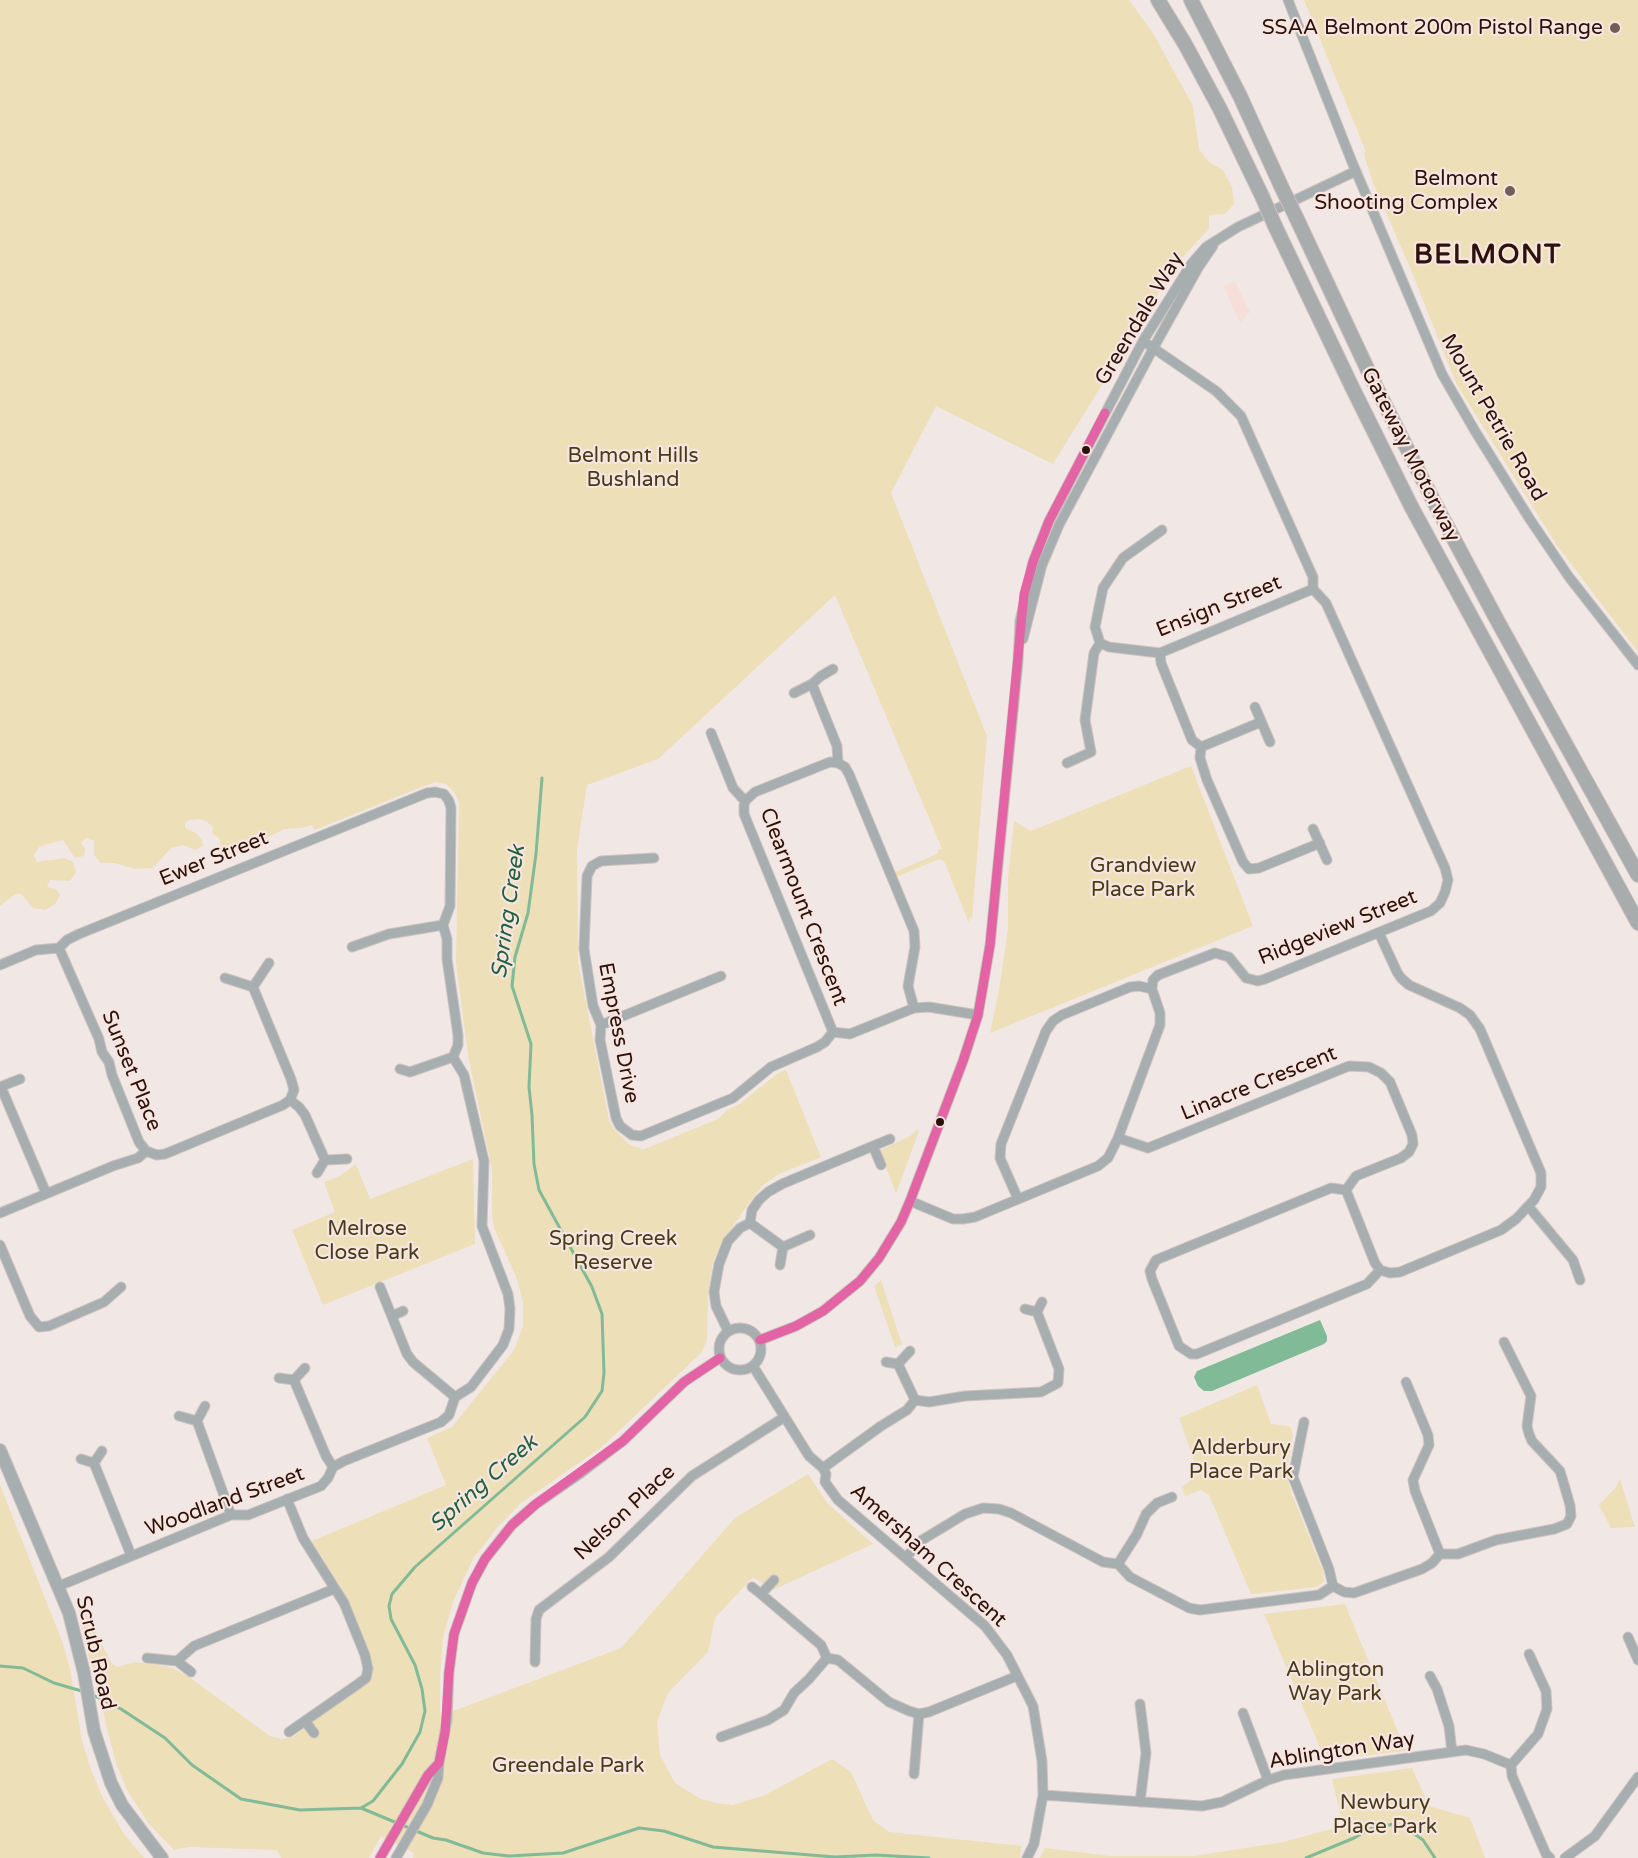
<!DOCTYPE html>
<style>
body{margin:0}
canvas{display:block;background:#f1e8e6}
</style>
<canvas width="1638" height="1858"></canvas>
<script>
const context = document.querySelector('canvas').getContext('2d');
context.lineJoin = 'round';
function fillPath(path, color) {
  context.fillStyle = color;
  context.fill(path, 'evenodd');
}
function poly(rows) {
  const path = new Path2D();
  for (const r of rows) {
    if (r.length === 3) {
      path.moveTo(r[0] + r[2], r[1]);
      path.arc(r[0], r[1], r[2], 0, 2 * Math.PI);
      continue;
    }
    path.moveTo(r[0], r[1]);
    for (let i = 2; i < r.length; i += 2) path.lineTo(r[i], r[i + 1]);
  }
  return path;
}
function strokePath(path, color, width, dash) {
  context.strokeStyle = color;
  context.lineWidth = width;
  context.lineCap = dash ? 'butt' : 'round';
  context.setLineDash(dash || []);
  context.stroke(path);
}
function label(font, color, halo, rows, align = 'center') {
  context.font = font + ' "Varela Round",sans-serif';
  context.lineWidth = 4.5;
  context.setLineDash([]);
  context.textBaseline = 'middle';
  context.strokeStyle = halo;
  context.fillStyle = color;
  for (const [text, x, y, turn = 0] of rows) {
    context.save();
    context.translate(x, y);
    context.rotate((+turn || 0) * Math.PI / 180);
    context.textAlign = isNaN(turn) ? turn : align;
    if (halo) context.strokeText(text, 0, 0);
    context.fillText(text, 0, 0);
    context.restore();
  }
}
fillPath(poly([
 [1235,281,1250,312,1240,323,1223,286]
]), '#f6dfd8');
fillPath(poly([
 [0,0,1129,0,1153,33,1193,106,1199,149,1209,162,1223,170,1232,187,1234,204,1225,214,1209,215,1209,229,1178,262,1053,464,936,406,891,493,987,736,972,919,970,916,969,923,944,861,939,859,897,877,895,872,937,854,939,849,942,849,835,595,658,759,587,785,577,849,578,962,609,1120,614,1129,631,1146,638,1147,642,1150,718,1119,727,1110,738,1105,777,1074,786,1070,821,1157,779,1174,763,1185,748,1204,721,1244,713,1262,708,1293,707,1341,701,1353,602,1447,521,1503,497,1528,473,1559,453,1602,443,1637,440,1677,440,1716,621,1648,735,1518,808,1474,828,1504,873,1544,773,1590,753,1577,715,1618,708,1652,668,1693,657,1722,660,1755,675,1783,699,1798,716,1803,733,1805,765,1795,832,1759,851,1772,873,1820,889,1832,1022,1846,1020,1858,413,1858,414,1853,381,1836,369,1858,281,1858,277,1850,189,1847,174,1850,149,1824,127,1790,117,1766,107,1730,97,1680,89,1658,78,1609,84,1609,112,1664,118,1667,135,1662,171,1667,189,1677,270,1736,282,1739,293,1737,367,1681,373,1665,369,1650,349,1601,312,1541,446,1485,427,1438,452,1427,514,1350,523,1326,523,1302,517,1279,494,1228,492,1213,492,1170,468,1055,456,963,459,802,454,792,446,784,436,782,424,786,315,830,312,825,302,828,284,829,240,852,221,859,218,854,221,847,219,838,212,833,213,827,206,821,199,819,189,820,185,823,185,828,196,833,202,840,203,846,196,850,182,845,171,848,153,868,135,869,115,863,101,863,94,855,94,841,86,838,81,843,85,848,84,856,75,858,63,840,55,842,39,847,34,855,37,862,65,858,73,862,76,872,70,881,50,880,47,887,56,889,60,895,55,904,45,910,33,908,21,894,15,894,0,906],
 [1304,0,1638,0,1638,652,1556,544,1456,383,1409,265,1373,183,1365,158,1364,153,1366,152],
 [1191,766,1253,926,990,1033,999,990,1008,929,1008,878,1014,821,1031,831],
 [917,1130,919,1131,896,1194,881,1154,881,1150,910,1136],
 [473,1159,475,1244,323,1305,292,1230,335,1212,324,1182,340,1176,356,1164,370,1199],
 [881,1280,902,1344,895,1347,874,1286],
 [1257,1385,1271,1424,1290,1426,1293,1436,1287,1472,1291,1492,1323,1571,1324,1582,1317,1587,1251,1594,1209,1495,1201,1490,1185,1496,1182,1487,1189,1482,1192,1475,1194,1460,1179,1418],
 [1620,1479,1635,1527,1611,1528,1599,1505,1615,1488],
 [0,1485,62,1641,70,1669,82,1740,91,1770,103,1798,124,1834,144,1858,0,1858],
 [1345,1604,1406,1751,1325,1760,1264,1614],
 [1412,1768,1429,1806,1470,1818,1485,1858,1040,1858,1045,1848,1110,1856,1194,1856,1283,1842,1343,1826,1332,1779]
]), '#eddfb8');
fillPath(poly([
 [1320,1320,1327,1336,1327,1341,1324,1344,1212,1391,1204,1391,1198,1386,1194,1377,1197,1371]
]), '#80ba96');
strokePath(poly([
 [0,1666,23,1668,54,1683,85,1692],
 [91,1694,121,1709,165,1738,192,1765,241,1799,300,1810,361,1808,373,1801,402,1764,420,1732,425,1711,422,1689,415,1665,391,1619,389,1606,392,1594,415,1567,585,1417,602,1391,604,1373,602,1314,592,1287,539,1190,534,1164,532,1115,529,1087,531,1044,512,986,515,957,528,913,536,854,542,778],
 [361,1808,433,1838,446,1840,483,1853,509,1856,563,1853,639,1828,664,1831,713,1847,835,1857,876,1855,929,1858],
 [1306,1858,1354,1838,1370,1829,1394,1824,1406,1828,1423,1840,1435,1858]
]), '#80ba96', 3);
const minor = poly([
 [1288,0,1352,162,1442,374,1475,431,1529,518,1569,577,1638,665],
 [1162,530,1123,558,1103,588,1095,627,1100,643,1109,647,1160,653,1313,589],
 [1023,639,1042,565,1059,525,1154,347,1198,268,1213,246],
 [1160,653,1161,663,1192,740,1201,747,1200,758,1207,780,1243,862,1249,869,1259,868,1320,843],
 [812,684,837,746,838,763],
 [794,693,812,684,821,676,833,669],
 [1255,707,1270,742],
 [711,733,733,788,745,801],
 [1201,747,1261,722],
 [1067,763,1091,752,1085,720,1094,653,1100,643],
 [1313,829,1327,860],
 [654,858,601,861,592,866,587,876,584,949,593,1006,601,1025,600,1040,616,1118,620,1126,632,1135,641,1136,733,1098,771,1067,817,1047,825,1042,833,1032,850,1034,914,1008,929,1007,978,1015],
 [352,947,389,934,443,925],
 [59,948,99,1039,102,1052,109,1062,112,1075,139,1142,146,1151,157,1155,165,1154,283,1105,290,1100,294,1090,291,1079,253,987],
 [0,965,36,950,59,948,67,940,79,934,427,793,435,792,444,794,449,801,451,808,450,906,443,925,447,939,447,959,458,1035,458,1045,453,1057,464,1075,484,1161,482,1226,508,1294,510,1309,509,1329,503,1345,471,1387,455,1397,449,1415,441,1422,344,1461,333,1467,328,1478,321,1486,248,1515,231,1515,59,1586],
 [225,978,253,987,269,963],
 [601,1025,721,976],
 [833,1032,744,814,744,806,745,801,755,792,830,762,838,763,845,767,849,774,914,931,915,947,908,986,914,1008],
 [400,1069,410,1072,453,1057],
 [0,1087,20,1079],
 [1,1087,46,1193],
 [290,1100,299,1107,305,1115,325,1160],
 [1118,1138,1148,1148,1349,1066,1369,1067,1381,1073,1390,1082,1412,1135,1413,1144,1409,1152,1401,1158,1356,1176,1346,1190,1375,1263,1380,1270,1390,1273,1400,1272,1501,1230,1516,1219,1534,1200,1541,1187,1541,1173,1480,1029,1470,1015,1460,1008,1409,985,1401,978,1397,972,1379,933],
 [881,1165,873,1146,890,1139],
 [317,1173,325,1160,347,1159],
 [1346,1190,1331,1188,1156,1260,1150,1271,1152,1279,1179,1346,1191,1354,1197,1354,1367,1284,1380,1270],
 [1018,1199,1000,1158,1001,1144,1046,1031,1053,1021,1062,1015,1130,987,1139,986,1152,989],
 [910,1201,953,1219,963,1219,975,1217,1098,1166,1108,1158,1118,1138,1160,1025,1160,1013,1152,989,1153,980,1158,975,1215,953,1229,957,1246,978,1258,981,1265,979,1431,911,1440,903,1445,892,1448,880,1445,868,1326,603,1313,589,1313,577,1241,416,1216,391,1143,341],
 [1529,1207,1573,1260,1580,1280],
 [0,1213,113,1166,138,1158,146,1151],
 [750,1223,783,1247],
 [0,1245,30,1316,39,1327,49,1326,104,1302,121,1287],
 [780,1265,783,1247,810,1235],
 [380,1287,407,1354,413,1362,455,1397],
 [1025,1309,1037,1312,1042,1302],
 [392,1316,403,1311],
 [740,1349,21],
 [728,1331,716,1306,714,1292,719,1264,728,1241,740,1228,750,1223,752,1210,759,1200,768,1192,782,1184,873,1146],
 [760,1340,796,1326,823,1311,860,1281,879,1258,901,1222,910,1201,963,1061,978,1015,990,945,1018,662,1020,621,1033,562,1049,521,1143,341,1192,263,1206,247,1238,227,1356,171],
 [886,1362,898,1364,910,1351],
 [898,1364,915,1400],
 [753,1366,809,1456,823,1468,826,1474,825,1482,838,1500,985,1626,1007,1655,1033,1706,1042,1761,1043,1795,1034,1844,1027,1858],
 [279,1378,294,1380,305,1368],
 [294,1380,326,1456,333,1467],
 [1406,1382,1428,1435,1429,1445,1413,1480,1415,1491,1440,1554],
 [179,1416,197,1421,205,1406],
 [197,1421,231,1515],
 [1304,1422,1293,1477,1329,1569,1333,1586],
 [81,1459,94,1463,102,1451],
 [94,1463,131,1555],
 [823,1468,881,1426,907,1410,915,1400,929,1402,965,1396,1041,1392,1058,1383,1059,1369,1037,1312],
 [287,1499,303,1538,344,1603,365,1655,368,1669,366,1678,358,1684,289,1732],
 [906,1557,922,1540,965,1514,983,1508,999,1509,1011,1513,1103,1562,1118,1564,1130,1577,1189,1608,1200,1610,1319,1595,1333,1586,1344,1592,1354,1593,1422,1569,1432,1563,1440,1554,1458,1554,1496,1540,1554,1529,1567,1524,1571,1516,1570,1505,1560,1471,1532,1441,1529,1434,1527,1426,1531,1396,1504,1342],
 [1118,1564,1137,1534,1146,1514,1157,1503,1172,1497],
 [752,1587,761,1594,774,1580],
 [761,1594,821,1645,827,1658,838,1660,889,1702,909,1711,919,1714,929,1712,1017,1676],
 [1628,1637,1638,1660],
 [147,1658,177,1661,191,1672],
 [177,1661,194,1646,334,1589],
 [535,1662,536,1619,539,1610,609,1557,692,1476,783,1418],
 [1430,1676,1437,1689,1449,1726,1452,1752],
 [1140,1704,1146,1753,1140,1802],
 [1243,1713,1268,1780],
 [305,1721,314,1733],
 [721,1737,768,1720,784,1710,794,1693,809,1679,827,1658],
 [1511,1765,1538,1734,1547,1709,1546,1691,1529,1654],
 [914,1774,919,1714],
 [1043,1795,1202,1806,1222,1802,1268,1780,1284,1775,1466,1750,1484,1754,1511,1765,1512,1776,1546,1854,1550,1858],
 [380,1858,428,1775,439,1763],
 [396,1858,427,1805,438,1778,439,1763,447,1720,449,1672,454,1634,472,1583,485,1559,512,1525,536,1504,581,1473,623,1441,684,1382,720,1358],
 [1565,1858,1595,1836,1638,1777]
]);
const major = poly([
 [0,1450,69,1613,84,1673,94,1731,111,1783,122,1805,162,1858]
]);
const highway = poly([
 [1158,0,1185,44,1220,109,1262,196],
 [1191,0,1240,96,1281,186],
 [1296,217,1372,379,1433,500,1497,620,1638,875],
 [1275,226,1352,387,1412,508,1638,923]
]);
strokePath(minor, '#cdc2bf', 11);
strokePath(major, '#cdc2bf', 14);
strokePath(highway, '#cdc2bf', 16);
strokePath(minor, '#a7aeb0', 9);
strokePath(major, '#a7aeaf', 12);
strokePath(highway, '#a8acac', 14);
const highwayBridge = poly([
 [1281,186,1296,217],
 [1262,196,1275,226]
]);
strokePath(highwayBridge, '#cdc2bf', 16, []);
strokePath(highwayBridge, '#a8acac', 14);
strokePath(poly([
 [760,1340,796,1326,823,1311,860,1281,879,1258,901,1222,910,1201,963,1061,978,1015,990,945,1024,594,1033,562,1049,521,1105,413],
 [380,1858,428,1775,439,1763,445,1733,449,1672,454,1634,472,1583,485,1559,512,1525,536,1504,623,1441,684,1382,720,1358]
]), '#e463a4', 9);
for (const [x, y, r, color] of [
 [1615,28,6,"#725d57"],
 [1510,191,6,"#725d57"],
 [1086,450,5,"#2d120a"],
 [940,1122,5,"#2d120a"]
]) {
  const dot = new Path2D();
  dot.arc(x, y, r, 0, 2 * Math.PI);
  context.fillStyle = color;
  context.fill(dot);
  strokePath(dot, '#f6e5e1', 2);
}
label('21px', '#2d120a', '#f6e5e1', [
 ["SSAA Belmont 200m Pistol Range",1603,28],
 ["Belmont",1498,179],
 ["Shooting Complex",1498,203]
], 'right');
label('21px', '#2d120a', '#f6e5e1', [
 ["Greendale Way",1140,319,-59],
 ["Mount Petrie Road",1493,418,60],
 ["Gateway Motorway",1410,455,63],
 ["Ensign Street",1219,607,-22],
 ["Ewer Street",214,859,-22],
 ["Clearmount Crescent",803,907,69],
 ["Ridgeview Street",1338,928,-22],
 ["Empress Drive",618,1033,79],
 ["Sunset Place",131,1071,68],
 ["Linacre Crescent",1259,1084,-22],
 ["Woodland Street",225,1502,-20],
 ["Nelson Place",625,1513,-43],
 ["Amersham Crescent",928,1556,42],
 ["Scrub Road",95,1653,77],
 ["Ablington Way",1342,1751,-9]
]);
label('21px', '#463d17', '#f6e5e1', [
 ["Belmont Hills",633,456],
 ["Bushland",633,480],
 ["Grandview",1143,866],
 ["Place Park",1143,890],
 ["Melrose",367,1229],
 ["Close Park",367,1253],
 ["Spring Creek",613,1239],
 ["Reserve",613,1263],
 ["Alderbury",1241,1448],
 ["Place Park",1241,1472],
 ["Ablington",1335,1670],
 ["Way Park",1335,1694],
 ["Greendale Park",568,1766],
 ["Newbury",1385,1803],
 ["Place Park",1385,1827]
]);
label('italic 22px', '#22613e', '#f6e5e1', [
 ["Spring Creek",509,912,-82],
 ["Spring Creek",484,1484,-41]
]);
context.letterSpacing = '1.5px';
label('bold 27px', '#2d120a', '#f6e5e1', [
 ["BELMONT",1488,256]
]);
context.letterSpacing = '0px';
</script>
